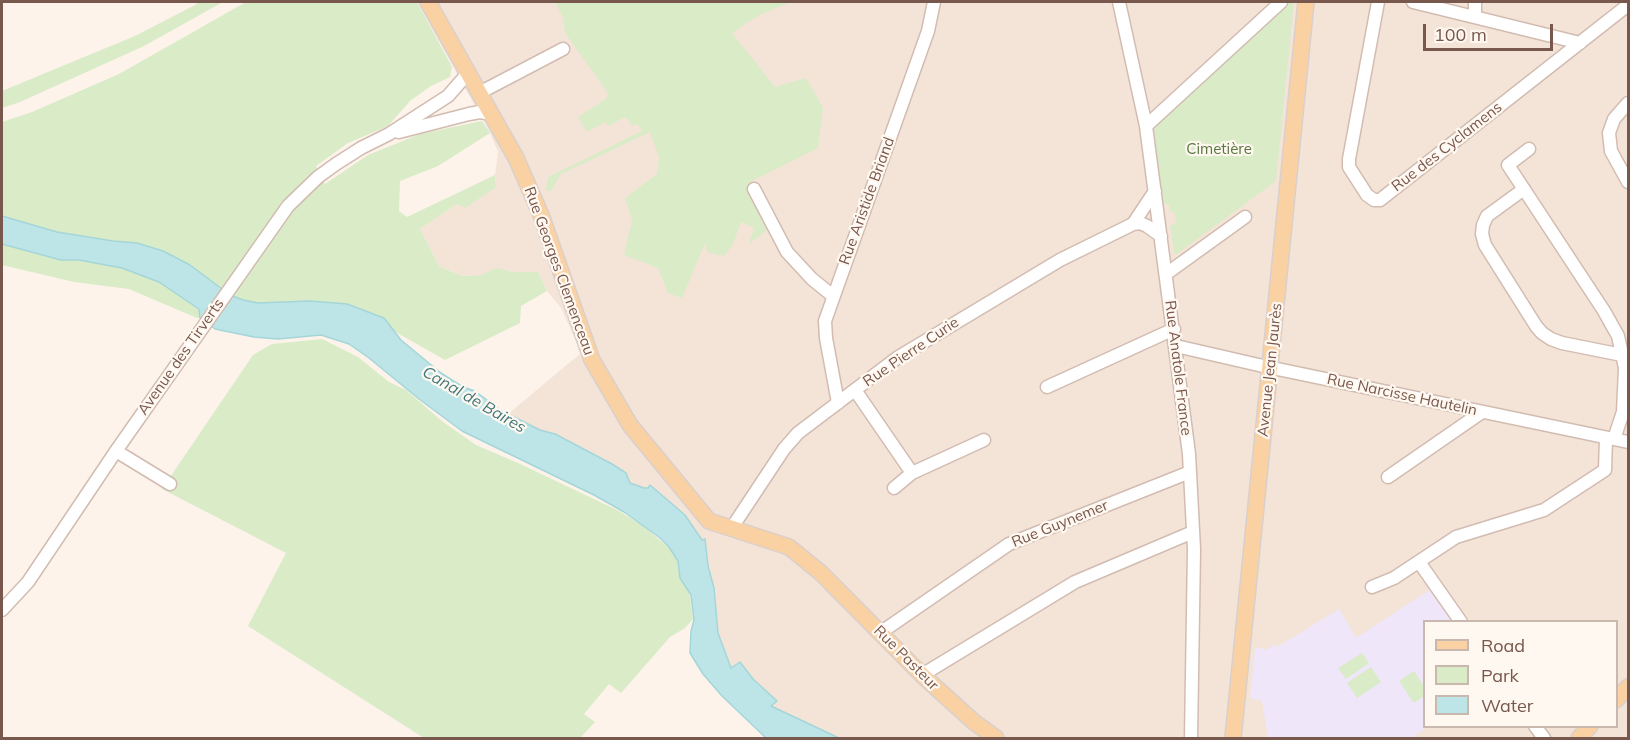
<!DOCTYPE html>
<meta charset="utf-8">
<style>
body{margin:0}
#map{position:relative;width:1630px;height:740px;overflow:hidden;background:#fdf3ea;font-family:Mulish,sans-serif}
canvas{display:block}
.frame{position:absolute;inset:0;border:3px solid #78574c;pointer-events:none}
.legend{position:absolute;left:1423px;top:620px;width:195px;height:108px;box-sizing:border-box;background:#fff8f0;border:2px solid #c9b8ae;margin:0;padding:8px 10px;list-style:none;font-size:18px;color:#78574c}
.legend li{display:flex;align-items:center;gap:12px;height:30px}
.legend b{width:30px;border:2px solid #c9b8ae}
.scale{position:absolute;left:1423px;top:24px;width:130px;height:27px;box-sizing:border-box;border:3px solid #78574c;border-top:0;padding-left:8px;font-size:18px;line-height:21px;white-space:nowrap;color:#78574c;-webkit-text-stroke:4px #fff8f0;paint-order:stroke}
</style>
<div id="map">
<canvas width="1630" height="740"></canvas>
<div class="frame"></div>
<ul class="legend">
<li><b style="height:8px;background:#fad1a3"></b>Road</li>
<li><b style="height:16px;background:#d9ebc7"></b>Park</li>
<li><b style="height:16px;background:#bde5e7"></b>Water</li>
</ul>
<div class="scale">100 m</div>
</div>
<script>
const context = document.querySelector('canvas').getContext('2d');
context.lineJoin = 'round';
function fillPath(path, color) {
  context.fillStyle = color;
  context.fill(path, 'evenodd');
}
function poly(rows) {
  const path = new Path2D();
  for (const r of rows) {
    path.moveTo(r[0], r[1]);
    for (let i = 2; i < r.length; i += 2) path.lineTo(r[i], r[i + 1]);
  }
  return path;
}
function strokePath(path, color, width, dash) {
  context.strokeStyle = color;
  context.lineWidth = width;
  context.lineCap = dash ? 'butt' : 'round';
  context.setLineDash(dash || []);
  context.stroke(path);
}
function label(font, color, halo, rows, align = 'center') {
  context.font = font + ' Mulish,sans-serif';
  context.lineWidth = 4.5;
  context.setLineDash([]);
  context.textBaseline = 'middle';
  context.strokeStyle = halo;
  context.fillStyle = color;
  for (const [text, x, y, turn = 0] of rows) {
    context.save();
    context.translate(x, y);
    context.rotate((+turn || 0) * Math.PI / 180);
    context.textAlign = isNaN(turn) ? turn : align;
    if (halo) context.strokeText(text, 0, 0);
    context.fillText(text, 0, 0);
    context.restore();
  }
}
fillPath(poly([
 [417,2,1628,2,1628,738,839,738,771,706,776,700,753,679,740,663,731,668,723,650,717,627,714,588,708,566,705,539,702,540,685,515,650,485,648,488,644,488,630,483,626,473,599,457,508,414,581,353,561,308,547,291,538,272,513,272,497,269,480,275,462,276,439,266,420,229,457,204,496,187,495,175,498,152,490,133],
 [1424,622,1616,622,1616,726,1424,726]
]), '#f4e4d8');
fillPath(poly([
 [1431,589,1452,621,1424,622,1424,726,1427,727,1412,738,1268,738,1262,701,1250,698,1255,647,1266,650,1275,644,1277,647,1339,609,1356,638]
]), '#f0e6f9');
fillPath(poly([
 [196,2,223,2,144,46,20,102,2,108,2,91,135,36,197,4],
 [246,2,417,2,452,67,450,77,431,86,410,101,388,126,348,143,316,166,325,184,368,155,420,134,482,121,490,133,438,166,400,181,399,211,407,217,495,175,496,187,465,208,457,204,420,229,439,266,462,276,480,275,497,268,513,272,538,272,547,291,521,306,520,323,445,360,357,310,197,318,129,289,74,282,2,265,2,122,32,112,119,74],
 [555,2,791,2,759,15,732,33,775,87,806,78,823,108,818,148,748,183,767,230,749,244,754,228,741,222,733,244,724,256,707,252,705,243,682,298,668,293,658,268,624,255,632,220,625,198,657,174,659,157,650,132,561,174,551,191,546,190,548,177,642,131,637,124,633,126,625,117,608,126,606,122,587,132,578,117,606,99,608,93,565,33,563,18],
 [1288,2,1294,2,1276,181,1177,254,1174,253,1170,226,1176,223,1175,214,1170,211,1169,205,1163,203,1154,130,1157,124],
 [322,339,358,357,389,382,406,390,443,422,476,445,518,463,617,510,643,526,669,548,681,564,690,597,693,619,685,628,670,637,621,693,609,684,584,714,595,722,580,738,424,738,248,626,286,553,162,489,253,355,272,344],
 [1362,653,1369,663,1346,679,1338,668],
 [1371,667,1381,682,1357,698,1347,683],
 [1414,671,1424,686,1424,696,1414,703,1399,681]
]), '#d9ebc7');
const water = poly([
 [2,216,57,232,113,241,137,243,163,251,190,265,230,295,243,300,258,303,310,301,347,304,384,318,401,340,441,373,463,387,475,391,500,410,540,430,555,434,612,464,626,473,630,483,644,488,648,488,650,485,685,515,702,540,705,539,708,566,714,588,718,633,731,668,740,662,753,679,777,701,771,706,839,738,766,738,722,696,703,674,690,653,691,631,694,620,691,595,680,578,678,561,669,547,660,538,624,512,594,495,462,431,419,399,369,358,349,344,321,335,278,339,254,337,215,329,200,318,199,309,159,282,122,268,79,260,61,260,2,244,2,216]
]);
fillPath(water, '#bde5e7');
strokePath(water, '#a4d6d9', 1.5);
const minor = poly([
 [1119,2,1146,126,1189,454,1194,549,1191,738],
 [1378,2,1349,159,1349,167,1367,195,1374,200,1380,200,1628,5],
 [1413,2,1580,43],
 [1475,17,1475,2],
 [481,92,563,49],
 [1628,103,1614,119,1609,133,1611,151,1628,182],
 [1146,126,1281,2],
 [399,132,469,114,480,112,492,114],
 [1529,149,1508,165,1604,311,1618,336,1625,368,1623,412,1614,439],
 [754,189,787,252,812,279,833,296],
 [1524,189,1487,216,1483,225,1482,234,1485,245,1536,326,1542,333,1551,339,1562,343,1622,355],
 [1133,224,1155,191],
 [1166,274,1245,217],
 [1176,346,1263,366,1628,442],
 [1047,387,1174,329],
 [855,390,912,473,984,440],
 [838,403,826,338,825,321,928,31,934,2],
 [116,451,170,484],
 [1388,477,1482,412],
 [894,488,912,473],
 [731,529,784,449,798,433,897,358,1060,260,1133,224,1140,223,1147,226,1161,236],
 [1419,562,1461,622],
 [1372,587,1394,578,1456,537,1544,510,1605,470,1606,438],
 [2,610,28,582,116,451,288,206,318,177,336,164,361,148,389,134,448,96,469,72],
 [880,633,1009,544,1190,472],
 [922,675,1075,582,1193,532],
 [1535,726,1544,738]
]);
const major = poly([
 [428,2,516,158,541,215,592,360,630,425,709,521,789,547,821,573,922,675,974,722,996,738],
 [1616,700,1628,687],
 [1233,738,1306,2],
 [1579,738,1590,726]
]);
strokePath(minor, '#d2bcb1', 15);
strokePath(major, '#d9d0cd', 18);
strokePath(minor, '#fff', 12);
strokePath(major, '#fad1a3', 15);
label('15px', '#78574c', '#fff8f0', [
 ["Rue des Cyclamens",1447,147,-38],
 ["Rue Aristide Briand",867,201,-70],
 ["Rue Georges Clemenceau",559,271,70],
 ["Rue Pierre Curie",911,352,-34],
 ["Avenue des Tirverts",181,357,-55],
 ["Rue Anatole France",1178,368,83],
 ["Avenue Jean Jaurès",1270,370,-84],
 ["Rue Narcisse Hautelin",1402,395,12],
 ["Rue Guynemer",1060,524,-22],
 ["Rue Pasteur",906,658,45]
]);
label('15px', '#577741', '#fff8f0', [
 ["Cimetière",1219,149]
]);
label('italic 16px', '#40787c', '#fff8f0', [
 ["Canal de Baires",474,400,30]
]);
</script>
